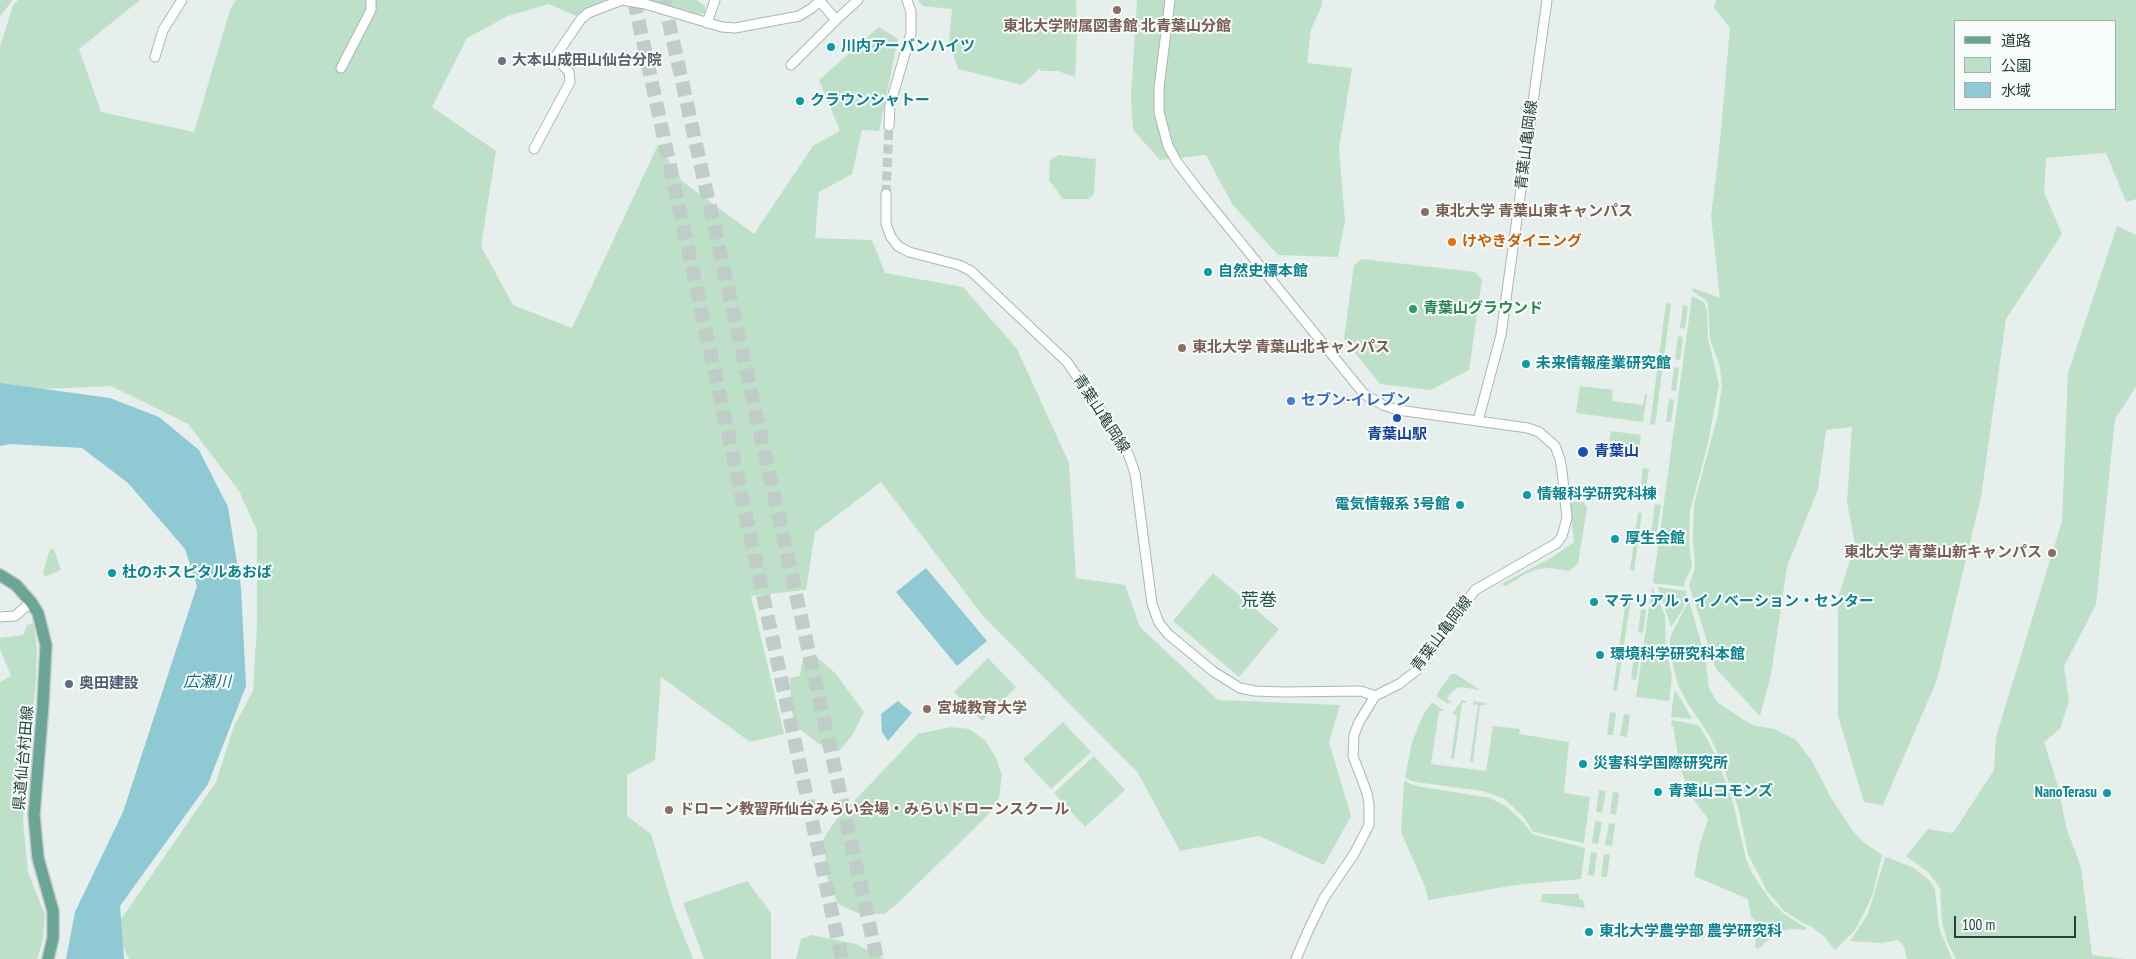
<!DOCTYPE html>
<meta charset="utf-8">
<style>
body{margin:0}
#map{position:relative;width:2136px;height:959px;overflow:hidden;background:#e6efeb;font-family:"PT Sans Narrow","Noto Sans JP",sans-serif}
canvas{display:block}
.legend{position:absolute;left:1954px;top:20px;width:162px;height:90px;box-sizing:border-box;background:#f7fbf9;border:1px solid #a3b1ad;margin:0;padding:6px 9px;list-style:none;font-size:15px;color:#24423a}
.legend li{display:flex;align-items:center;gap:10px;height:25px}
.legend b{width:25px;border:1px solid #a3b1ad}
.scale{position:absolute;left:1954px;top:916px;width:122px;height:22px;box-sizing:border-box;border:2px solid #24423a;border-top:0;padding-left:6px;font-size:15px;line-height:18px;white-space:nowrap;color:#24423a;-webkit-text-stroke:4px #f7fbf9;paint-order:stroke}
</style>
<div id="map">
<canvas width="2136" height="959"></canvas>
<ul class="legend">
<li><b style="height:6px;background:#6aa596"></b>道路</li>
<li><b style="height:14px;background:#bfe0c8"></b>公園</li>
<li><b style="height:14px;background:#8ec9d4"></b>水域</li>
</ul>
<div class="scale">100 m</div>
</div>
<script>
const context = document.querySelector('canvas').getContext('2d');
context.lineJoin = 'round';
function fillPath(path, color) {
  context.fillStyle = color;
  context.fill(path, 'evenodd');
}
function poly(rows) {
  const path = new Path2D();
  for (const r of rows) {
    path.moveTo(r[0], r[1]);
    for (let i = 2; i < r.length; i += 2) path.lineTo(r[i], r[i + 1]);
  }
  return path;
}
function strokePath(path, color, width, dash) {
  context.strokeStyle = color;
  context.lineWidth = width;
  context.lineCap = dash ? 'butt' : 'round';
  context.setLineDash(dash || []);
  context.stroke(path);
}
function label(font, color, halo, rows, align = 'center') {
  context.font = font + ' "PT Sans Narrow","Noto Sans JP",sans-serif';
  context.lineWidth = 4;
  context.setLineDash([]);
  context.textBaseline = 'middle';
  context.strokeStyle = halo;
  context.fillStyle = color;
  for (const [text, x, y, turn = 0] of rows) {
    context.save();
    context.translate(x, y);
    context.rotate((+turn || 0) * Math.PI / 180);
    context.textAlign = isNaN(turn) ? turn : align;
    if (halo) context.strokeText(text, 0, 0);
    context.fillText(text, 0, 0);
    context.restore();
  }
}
fillPath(poly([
 [0,0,13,0,0,16],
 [18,0,140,0,79,49,101,112,194,132,230,10,236,0,606,0,582,11,576,16,549,4,508,16,467,38,432,107,496,151,481,246,513,305,572,328,658,145,683,182,754,234,813,146,840,131,819,80,879,27,898,39,879,131,862,130,852,174,819,192,815,238,872,240,885,273,963,287,1017,349,1069,463,1076,578,1125,585,1140,627,1218,700,1340,705,1329,742,1351,816,1324,865,1259,836,1180,851,1138,773,983,616,881,482,815,532,806,590,751,596,784,734,750,742,661,677,655,760,627,775,627,816,651,834,673,908,693,959,129,959,115,928,216,782,234,726,253,691,257,626,257,531,239,491,188,424,111,386,0,391,0,47,13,5],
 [648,0,697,0,705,6,705,13,698,15],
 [918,0,1076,0,1077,35,1075,77,1058,71,1041,71,1040,68,1022,85,958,69,949,41,952,9,923,6],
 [1137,0,1322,0,1321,8,1311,29,1307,63,1352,68,1339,148,1345,221,1338,257,1278,255,1232,204,1206,155,1160,160,1133,130,1131,96],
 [1716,0,2136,0,2136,199,2126,202,2106,153,2046,158,2044,192,2062,234,2006,319,1981,497,1937,680,1883,805,1864,802,1838,716,1838,598,1855,544,1847,502,1852,427,1826,430,1818,489,1787,567,1771,675,1760,716,1716,669,1689,585,1695,568,1693,539,1694,504,1718,415,1722,385,1720,367,1710,339,1708,305,1706,300,1693,292,1693,288,1720,298,1711,216,1719,152,1730,28,1714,8],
 [1955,21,2115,21,2115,109,1955,109],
 [1059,155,1096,159,1094,194,1089,199,1063,199,1049,180,1050,160],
 [2117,226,2136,235,2136,387,2115,419,2096,605,2064,666,2069,701,2060,729,2044,742,2058,786,2066,827,2081,867,2092,955,2125,959,1956,959,1947,941,1942,922,1940,888,1928,872,1906,856,1928,829,1953,833,1994,770,1996,737,2062,521,2068,373],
 [1362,259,1475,272,1482,280,1469,370,1431,390,1380,384,1344,339,1354,265],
 [1692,296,1704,302,1707,310,1708,338,1719,385,1708,443,1690,511,1689,541,1692,567,1685,581,1684,587,1653,583],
 [1666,303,1671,304,1655,425,1650,424],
 [1683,305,1688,306,1685,329,1680,328],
 [1678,336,1683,337,1680,360,1675,359],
 [1674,367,1679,368,1676,391,1671,390],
 [1580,386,1613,390,1612,401,1643,405,1645,394,1647,394,1643,422,1576,413],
 [1669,399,1674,400,1671,422,1666,422],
 [1611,431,1641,435,1639,454,1608,450],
 [1643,468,1649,469,1645,494,1640,493],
 [1575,501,1583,502,1587,507,1578,564,1569,571,1550,568,1538,569,1525,574,1506,586,1501,584,1551,558,1574,542,1570,505],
 [1655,504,1661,505,1655,543,1650,542],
 [1638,513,1642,513,1634,571,1630,570],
 [54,549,61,570,44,577,43,572,50,550],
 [1213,573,1279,629,1239,677,1173,621],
 [1652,587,1665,615,1666,651,1672,676,1669,701,1636,697],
 [1658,587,1686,591,1686,599,1683,609,1671,627],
 [1627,592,1632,592,1617,691,1613,690],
 [1689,600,1705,657,1709,688,1717,702,1747,722,1756,726,1775,729,1796,740,1812,761,1830,796,1852,830,1862,841,1882,855,1873,893,1867,907,1855,930,1836,949,1834,949,1825,937,1812,927,1801,922,1783,910,1767,891,1748,854,1738,807,1720,758,1709,735,1688,704,1678,685,1670,654,1670,637],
 [1641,609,1646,610,1643,633,1638,632],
 [34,623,37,651,36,679,23,820,28,872,45,915,43,939,37,959,0,959,0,682,11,676,0,649,0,638,23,635,27,625],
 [1634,656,1640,657,1636,680,1631,679],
 [803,658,818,658,835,673,864,712,852,736,839,751,819,744,798,728,792,713,790,678,800,676],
 [988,658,1016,687,982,721,954,692],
 [1451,674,1456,674,1480,690,1460,687,1454,690,1447,698,1451,703,1447,703,1436,696],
 [1676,691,1692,719,1671,717,1674,692],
 [1462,700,1466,701,1466,703,1462,703,1454,759,1451,759,1457,715,1452,714],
 [1473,701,1486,703,1486,705,1480,705,1473,762,1470,761,1478,705,1473,704],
 [1432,702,1444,711,1439,711,1431,764,1486,771,1493,726,1520,729,1519,734,1569,742,1564,793,1590,797,1584,843,1533,832,1525,819,1505,799,1483,791,1415,782,1405,778,1412,742,1423,715],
 [1610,712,1616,713,1613,735,1607,735],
 [1624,714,1630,715,1627,737,1620,736],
 [1672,720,1698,725,1703,732,1715,754,1732,799,1746,859,1752,873,1770,900,1783,913,1806,928,1806,930,1790,929,1782,931,1775,934,1758,949,1755,948,1757,923,1751,916,1748,899,1694,876,1700,844,1708,819,1694,800,1686,784,1680,767,1673,726,1671,726],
 [1063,722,1091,752,1051,789,1023,759],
 [951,727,969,729,985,740,996,758,1002,775,999,798,987,816,898,903,884,914,858,913,838,904,827,877,824,838,835,821,918,734],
 [1094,756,1125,790,1085,827,1054,793],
 [1404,781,1417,786,1490,798,1507,807,1522,821,1532,834,1585,848,1581,879,1516,885,1428,900,1426,889,1401,832],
 [1599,790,1606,791,1602,813,1596,812],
 [1613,792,1619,793,1616,815,1610,814],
 [1595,821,1602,822,1598,844,1592,843],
 [1609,823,1615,824,1612,846,1605,845],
 [1591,852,1597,853,1594,876,1588,875],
 [1604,854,1610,855,1607,877,1601,877],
 [1886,857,1914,868,1930,881,1935,889,1939,928,1952,959,1907,959,1904,946,1898,940,1881,943,1850,941,1868,914,1885,858],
 [747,881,771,913,771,959,704,959,683,903],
 [1542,894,1579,894,1579,899,1583,900,1585,908,1541,902],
 [811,935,856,944,885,959,796,959,801,939]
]), '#bfe0c8');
fillPath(poly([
 [0,383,110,398,159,417,199,450,228,507,241,588,246,686,208,784,120,906,124,959,66,959,75,912,123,812,197,586,185,549,128,483,82,448,11,444,0,446],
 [926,568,987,641,957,666,896,592],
 [898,701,912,713,888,741,882,732,881,714]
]), '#8ec9d4');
strokePath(poly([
 [886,194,889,126]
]), '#bfccc8', 9, [9, 4.5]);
strokePath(poly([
 [634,0,842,959],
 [664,0,877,959]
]), '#bfccc8', 14, [14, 7]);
const minor = poly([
 [1170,0,1159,88,1159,112,1168,146,1177,162,1199,191,1364,394,1383,405,1398,410,1528,428,1539,432,1555,446,1560,459,1562,471,1567,518,1562,536,1557,543,1475,590,1416,671,1399,684,1375,696,1359,722,1354,735,1353,756,1367,793,1369,804,1369,825,1354,854,1324,898,1308,931,1296,959],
 [820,1,836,20,858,0],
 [707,23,715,0],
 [155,57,163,30,182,0],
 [791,65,836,20],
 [341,68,371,10,371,0],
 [889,126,890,105,911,33,911,12,907,0],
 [534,149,570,82,569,72,555,57,581,19,588,13,622,0,645,4,722,27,735,28,799,16,812,8,821,0],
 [886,194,886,224,891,237,898,246,909,252,959,265,971,271,1067,362,1121,440,1129,456,1135,473,1152,604,1159,623,1168,634,1214,672,1240,688,1255,691,1283,692,1361,691,1375,696],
 [1478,421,1501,335,1547,0],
 [0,617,15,616,31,602]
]);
const major = poly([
 [0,575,16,585,31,602,38,613,46,645,43,704,34,815,38,858,53,911,53,938,48,959]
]);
strokePath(minor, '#a8b8b2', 11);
strokePath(major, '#c2cac8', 14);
strokePath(minor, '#fff', 9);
strokePath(major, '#6aa596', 11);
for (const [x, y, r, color] of [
 [1117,10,5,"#8d6e63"],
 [831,47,5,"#0f9aa8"],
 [502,61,5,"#6b7280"],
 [800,101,5,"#0f9aa8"],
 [1425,212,5,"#8d6e63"],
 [1452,242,5,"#e8710a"],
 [1208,272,5,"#0f9aa8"],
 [1413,309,5,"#2e9e5b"],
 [1182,348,5,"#8d6e63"],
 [1526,364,5,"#0f9aa8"],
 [1291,401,5,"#3f7fe0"],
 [1397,418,5,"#1a4fb4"],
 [1583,452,6,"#1a4fb4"],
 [1527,495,5,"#0f9aa8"],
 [1460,505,5,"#0f9aa8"],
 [1615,539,5,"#0f9aa8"],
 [2052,553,5,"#8d6e63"],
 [112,573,5,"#0f9aa8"],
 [1594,602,5,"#0f9aa8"],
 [1600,655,5,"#0f9aa8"],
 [69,684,5,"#5c6f8a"],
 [927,709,5,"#8d6e63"],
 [1583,764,5,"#0f9aa8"],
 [1658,792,5,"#0f9aa8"],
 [2107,793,5,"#0f9aa8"],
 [669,810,5,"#8d6e63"],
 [1589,932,5,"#0f9aa8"]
]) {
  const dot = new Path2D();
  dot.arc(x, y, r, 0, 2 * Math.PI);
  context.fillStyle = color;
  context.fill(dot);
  strokePath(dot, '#f7fbf9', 2);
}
label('bold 15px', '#785e54', '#f7fbf9', [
 ["東北大学附属図書館 北青葉山分館",1117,27,"center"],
 ["東北大学 青葉山東キャンパス",1435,212],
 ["東北大学 青葉山北キャンパス",1192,348],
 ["東北大学 青葉山新キャンパス",2042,553,"right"],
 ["宮城教育大学",937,709],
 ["ドローン教習所仙台みらい会場・みらいドローンスクール",679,810]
], 'left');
label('bold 15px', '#0d838f', '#f7fbf9', [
 ["川内アーバンハイツ",841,47],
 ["クラウンシャトー",810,101],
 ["自然史標本館",1218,272],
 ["未来情報産業研究館",1536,364],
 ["情報科学研究科棟",1537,495],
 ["電気情報系 3号館",1450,505,"right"],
 ["厚生会館",1625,539],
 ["杜のホスピタルあおば",122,573],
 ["マテリアル・イノベーション・センター",1604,602],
 ["環境科学研究科本館",1610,655],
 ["災害科学国際研究所",1593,764],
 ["青葉山コモンズ",1668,792],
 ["NanoTerasu",2097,793,"right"],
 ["東北大学農学部 農学研究科",1599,932]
], 'left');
label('bold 15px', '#5b616d', '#f7fbf9', [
 ["大本山成田山仙台分院",512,61]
], 'left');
label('15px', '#24423a', '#f7fbf9', [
 ["青葉山亀岡線",1527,145,-83],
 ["青葉山亀岡線",1101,414,57],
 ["青葉山亀岡線",1442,634,-53],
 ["県道仙台村田線",24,758,-85]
]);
label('bold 15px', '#c56008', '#f7fbf9', [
 ["けやきダイニング",1462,242]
], 'left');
label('bold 15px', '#27864d', '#f7fbf9', [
 ["青葉山グラウンド",1423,309]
], 'left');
label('bold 15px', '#366cbe', '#f7fbf9', [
 ["セブン-イレブン",1301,401]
], 'left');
label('bold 15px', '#164399', '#f7fbf9', [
 ["青葉山駅",1397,435],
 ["青葉山",1594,452,"left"]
]);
label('bold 15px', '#4e5e75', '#f7fbf9', [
 ["奥田建設",79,684]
], 'left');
label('italic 16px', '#1c6f80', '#f7fbf9', [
 ["広瀬川",207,682]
]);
label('18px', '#1f5548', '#f7fbf9', [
 ["荒巻",1259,601]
]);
</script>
